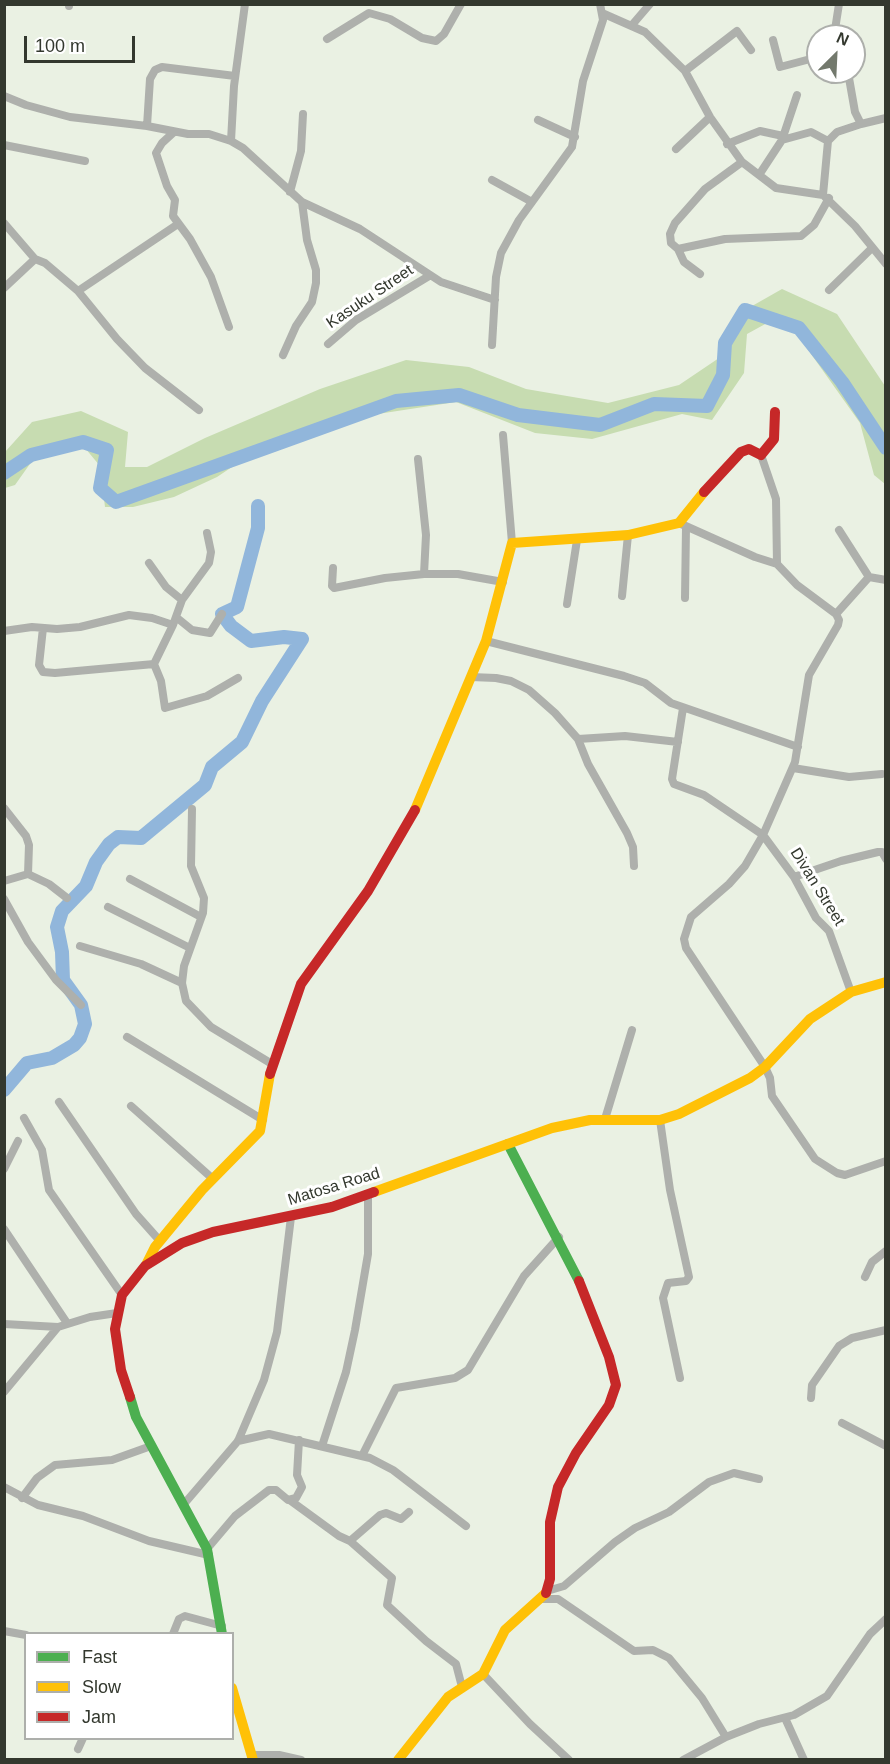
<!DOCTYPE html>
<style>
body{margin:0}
#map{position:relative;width:890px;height:1764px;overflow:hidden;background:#eaf1e3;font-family:Helvetica,sans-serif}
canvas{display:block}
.frame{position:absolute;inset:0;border:6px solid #33382e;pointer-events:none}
.legend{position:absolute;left:24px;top:1632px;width:210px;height:108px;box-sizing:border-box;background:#fff;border:2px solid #adafab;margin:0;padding:8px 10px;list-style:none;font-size:18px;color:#33382e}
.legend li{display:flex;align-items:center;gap:12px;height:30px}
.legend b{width:30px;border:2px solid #adafab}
.north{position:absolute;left:806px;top:24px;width:60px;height:60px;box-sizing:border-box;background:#fff;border:2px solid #adafab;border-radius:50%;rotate:24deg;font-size:16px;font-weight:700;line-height:24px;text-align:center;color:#33382e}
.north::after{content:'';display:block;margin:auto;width:21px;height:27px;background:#73796d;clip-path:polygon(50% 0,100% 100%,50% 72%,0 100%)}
.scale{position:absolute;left:24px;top:36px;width:111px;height:27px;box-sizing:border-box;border:3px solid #33382e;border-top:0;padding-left:8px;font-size:18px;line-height:21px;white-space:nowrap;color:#33382e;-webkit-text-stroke:4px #fff;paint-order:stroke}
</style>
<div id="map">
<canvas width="890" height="1764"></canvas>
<div class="frame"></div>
<ul class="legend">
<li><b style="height:8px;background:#4caf50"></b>Fast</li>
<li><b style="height:8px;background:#ffc107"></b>Slow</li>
<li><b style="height:8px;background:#c62828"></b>Jam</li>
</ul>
<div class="north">N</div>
<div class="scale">100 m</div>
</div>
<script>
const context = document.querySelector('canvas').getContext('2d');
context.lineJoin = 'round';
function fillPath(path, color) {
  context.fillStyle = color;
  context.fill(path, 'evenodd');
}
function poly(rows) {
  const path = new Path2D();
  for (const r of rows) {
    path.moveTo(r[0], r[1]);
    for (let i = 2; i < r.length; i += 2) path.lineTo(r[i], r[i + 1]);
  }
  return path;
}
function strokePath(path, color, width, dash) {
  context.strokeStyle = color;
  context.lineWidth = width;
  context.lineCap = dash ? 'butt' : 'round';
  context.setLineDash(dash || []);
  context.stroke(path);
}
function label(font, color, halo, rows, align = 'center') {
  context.font = font + ' Helvetica,sans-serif';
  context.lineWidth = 6;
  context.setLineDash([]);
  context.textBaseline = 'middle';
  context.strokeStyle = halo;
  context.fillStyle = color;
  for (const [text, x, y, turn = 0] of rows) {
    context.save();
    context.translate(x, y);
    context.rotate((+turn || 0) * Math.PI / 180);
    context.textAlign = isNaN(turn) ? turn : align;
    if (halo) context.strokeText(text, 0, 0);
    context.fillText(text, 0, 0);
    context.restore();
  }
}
fillPath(poly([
 [782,289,837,314,885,386,885,484,874,475,860,423,799,337,778,317,747,334,744,373,712,420,682,414,592,439,535,433,456,402,345,419,259,449,217,477,174,497,133,507,105,507,100,466,80,442,32,461,15,485,5,488,5,452,32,422,81,411,128,432,125,467,147,467,205,438,320,389,406,360,469,367,526,389,608,403,679,385,719,358,738,314]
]), '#c7dcb1');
strokePath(poly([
 [4,473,31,455,83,442,107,450,100,488,116,502,396,401,459,395,518,415,600,425,654,404,707,406,723,375,725,343,745,310,799,328,842,382,886,448],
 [4,1090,27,1063,52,1058,74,1045,80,1038,85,1024,81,1005,63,980,62,952,57,927,62,911,86,886,96,862,109,844,118,837,141,838,205,785,212,767,242,742,262,701,302,639,284,637,251,641,231,626,222,614,237,607,258,528,258,506]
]), '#91b6db', 14);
strokePath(poly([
 [69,6,69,4],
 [602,13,645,32,685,71,710,117,742,162,776,188,823,195],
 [632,25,650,4],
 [834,36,839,4],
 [327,39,369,13,390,19,422,38,436,41,444,34,461,4],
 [773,40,780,67,818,57],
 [685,71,737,31,751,50],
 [845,72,849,78,855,112,861,124,837,132,828,141,823,195,855,226,886,264],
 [4,96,26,105,70,117,147,126,188,134,209,134,231,141,243,148,302,202,360,229,441,282,495,300],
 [538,120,575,137],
 [861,124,886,118],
 [147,126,150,79,155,70,162,67,235,76],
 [174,132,162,143,156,153,167,186,175,200,173,216,190,239,211,277,229,327],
 [782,140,811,132,828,141],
 [231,141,234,86,245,4],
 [727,144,760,131,783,136],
 [4,145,85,161],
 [676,149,710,117],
 [759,175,782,140,797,95],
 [492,180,532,202],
 [290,192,301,151,303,114],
 [4,223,35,259,45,263,78,291,117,339,145,368,199,410],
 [678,249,725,239,801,236,814,225,829,198],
 [700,274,684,262,678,249,671,243,670,234,675,223,705,189,742,162],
 [4,288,35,259],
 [829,290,872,248],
 [78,291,178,224],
 [328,344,356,320,429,276],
 [492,345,496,277,501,253,519,220,572,147,583,81,603,20,600,4],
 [283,355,296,326,312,302,316,283,316,270,307,240,302,202],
 [503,435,512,543],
 [761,455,776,499,777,564,797,585,836,614,869,577,886,580],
 [418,459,426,535,424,574],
 [679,523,755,557,777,564],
 [839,530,869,577],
 [333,568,332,586,334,588,385,578,424,574,458,574,503,582],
 [622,596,628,535],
 [685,598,686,527],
 [182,600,209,563,211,552,207,533],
 [567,604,577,540],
 [836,614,839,620,838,625,809,675,795,762,763,835,745,866,729,884,691,917,684,939,686,948,765,1067,770,1078,772,1096,815,1159,837,1173,845,1175,886,1161],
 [176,617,192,630,210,633,222,614],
 [43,628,39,665,43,672,55,673,154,664],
 [4,631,32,627,57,629,80,627,129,615,152,618,173,625,182,600,166,587,149,563],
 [486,641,624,676,645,683,671,703,798,747],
 [154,664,161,681,165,708,207,696,238,678],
 [154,664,173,625],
 [471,677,496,678,511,681,529,690,555,713,578,739,588,764,627,833,633,847,634,866],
 [683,708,672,779,674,784,704,795,763,835,794,877,816,918,829,931,851,992],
 [578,739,625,736,678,742],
 [793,768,849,777,882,774],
 [4,808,26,836,29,845,28,874],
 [192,809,191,866,204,898,203,913,184,966,182,983,186,1001,211,1027,272,1064],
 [794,877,841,861,878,852,882,852,886,859],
 [130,879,201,917],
 [4,881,28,874,49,884,67,898],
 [4,899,28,942,56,980,81,1005],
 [108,907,190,948],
 [80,946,141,964,182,983],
 [127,1037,263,1120],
 [59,1102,136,1214,160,1241],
 [131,1106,213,1179],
 [24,1118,42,1150,49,1190,122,1295],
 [605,1119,632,1030],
 [660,1120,670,1190,689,1277,686,1281,668,1283,663,1298,680,1378],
 [4,1169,18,1141],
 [4,1229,67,1323],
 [865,1277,872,1262,886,1251],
 [4,1324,58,1327],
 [4,1392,58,1327,90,1317,117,1313],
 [811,1398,812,1385,839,1346,852,1338,886,1330],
 [842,1423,886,1446],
 [238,1441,269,1434,370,1458,393,1470,466,1526],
 [322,1446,346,1372,355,1330,368,1254,368,1195],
 [362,1456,396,1388,455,1378,468,1370,524,1276,559,1237],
 [4,1487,38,1505,83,1516,149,1541,209,1555],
 [22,1498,37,1478,55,1465,112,1460,151,1446],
 [291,1501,339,1536,350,1541,380,1515,386,1513,401,1519,409,1512],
 [184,1504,238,1441,264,1380,277,1332,291,1217],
 [350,1541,392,1578,387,1605,426,1641,456,1664,462,1687],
 [207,1549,235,1516,269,1490,276,1490,288,1500,296,1498,302,1487,297,1475,299,1440],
 [547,1591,564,1586,615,1542,635,1528,669,1512,709,1482,734,1473,759,1479],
 [542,1599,558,1599,634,1651,653,1650,669,1658,702,1698,726,1737],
 [4,1631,26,1635],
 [173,1634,179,1619,185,1616,222,1626],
 [483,1674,530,1724,569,1760],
 [785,1718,804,1760],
 [78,1749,83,1738],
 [252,1755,279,1755,301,1760],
 [683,1760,726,1737,759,1724,794,1715,827,1696,870,1634,886,1619]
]), '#aeb0ac', 8);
strokePath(poly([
 [508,1144,579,1281],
 [130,1397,136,1417,207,1549,222,1634]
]), '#4caf50', 10);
strokePath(poly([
 [415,810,486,641,512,543,628,535,679,523,704,492],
 [374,1192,552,1128,590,1120,660,1120,679,1114,750,1078,765,1067,810,1019,851,992,886,982],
 [147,1263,155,1247,202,1190,260,1131,270,1074],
 [232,1688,253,1760],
 [398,1760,448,1697,483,1674,505,1630,546,1593]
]), '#ffc107', 10);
strokePath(poly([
 [704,492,741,452,749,449,761,455,774,439,775,412],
 [270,1074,301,984,368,891,415,810],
 [130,1397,121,1370,115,1329,122,1295,145,1266,182,1243,213,1232,332,1207,374,1192],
 [546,1593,550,1579,550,1522,558,1487,576,1453,609,1405,616,1385,609,1357,579,1281]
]), '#c62828', 10);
label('16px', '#33382e', '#fff', [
 ["Kasuku Street",370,297,-34],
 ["Divan Street",817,887,58],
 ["Matosa Road",334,1187,-17]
]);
</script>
